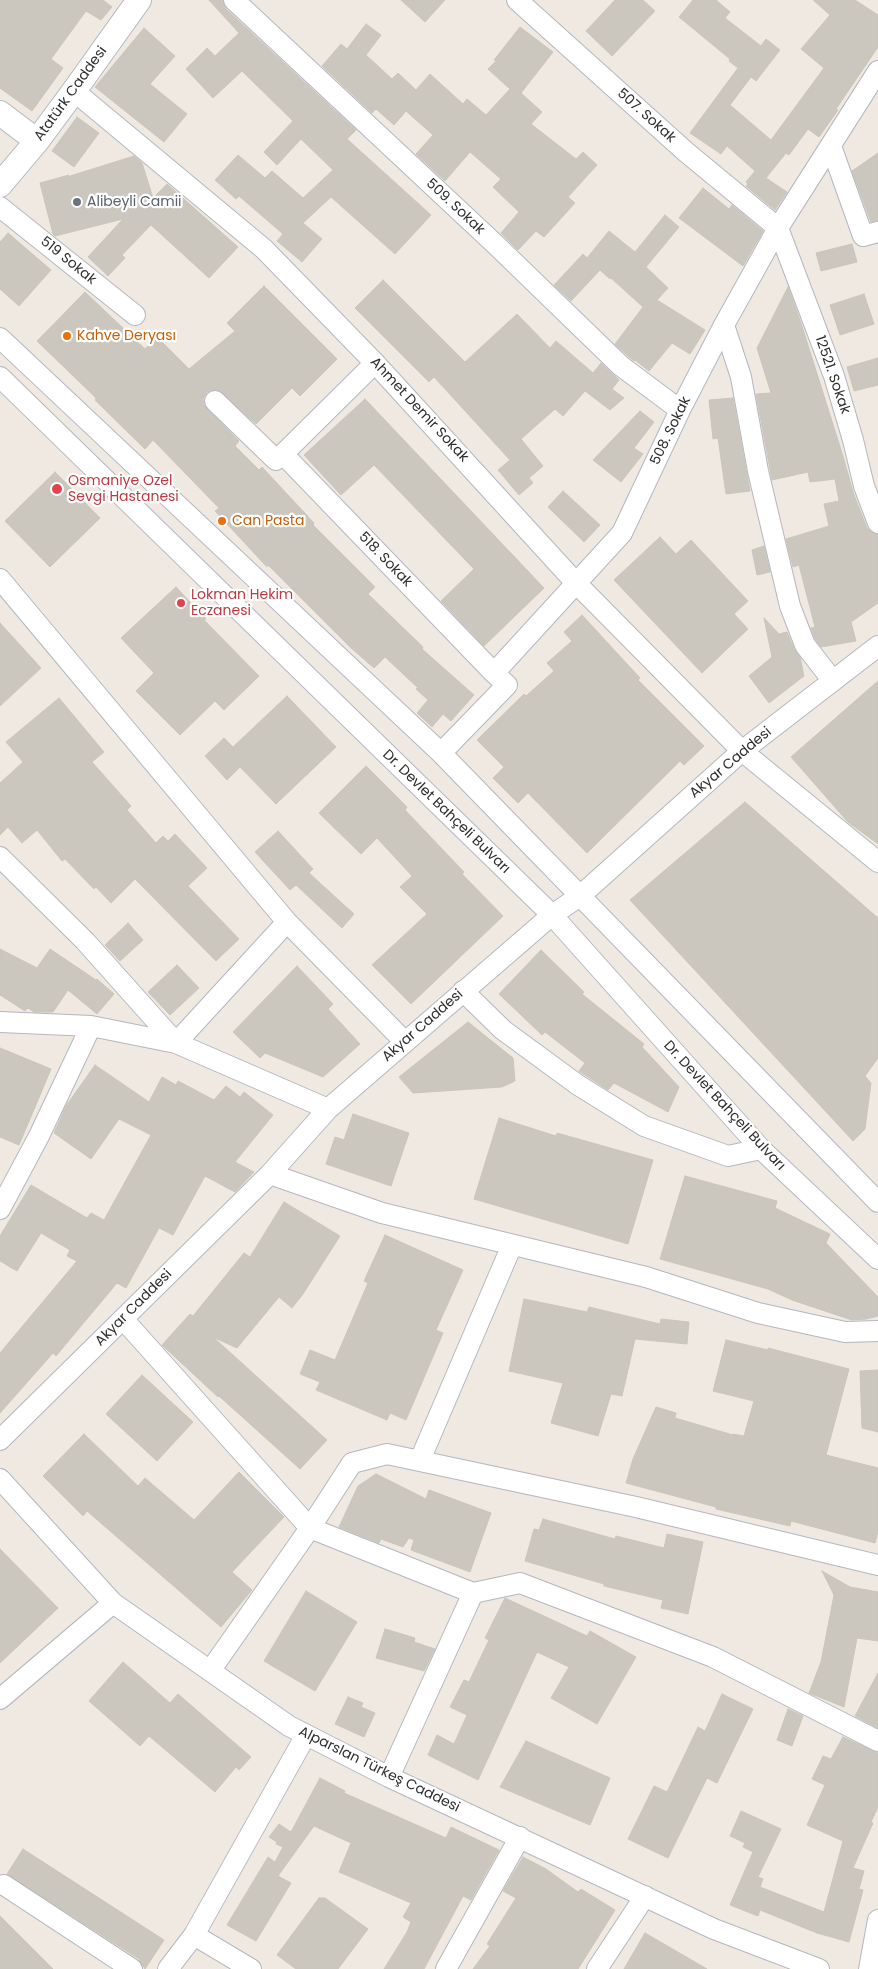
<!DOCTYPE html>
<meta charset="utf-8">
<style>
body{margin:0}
canvas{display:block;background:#efe9e1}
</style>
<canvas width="878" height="1969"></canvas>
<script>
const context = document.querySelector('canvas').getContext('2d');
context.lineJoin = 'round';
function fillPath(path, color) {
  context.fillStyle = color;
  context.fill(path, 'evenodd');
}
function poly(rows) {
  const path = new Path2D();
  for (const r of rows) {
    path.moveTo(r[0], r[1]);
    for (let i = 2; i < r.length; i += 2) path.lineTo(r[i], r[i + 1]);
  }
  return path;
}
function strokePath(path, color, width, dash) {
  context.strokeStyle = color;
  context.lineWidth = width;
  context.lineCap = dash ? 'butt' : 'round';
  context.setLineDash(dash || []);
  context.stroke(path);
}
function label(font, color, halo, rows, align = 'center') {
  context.font = font + ' Poppins,sans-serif';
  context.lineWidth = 4.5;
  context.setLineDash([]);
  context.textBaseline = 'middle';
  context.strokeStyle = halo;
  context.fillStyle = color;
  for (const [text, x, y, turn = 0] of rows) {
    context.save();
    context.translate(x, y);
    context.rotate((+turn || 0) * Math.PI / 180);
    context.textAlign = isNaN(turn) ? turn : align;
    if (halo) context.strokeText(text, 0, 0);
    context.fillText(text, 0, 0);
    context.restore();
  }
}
const building = poly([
 [0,0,103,0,112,7,101,20,86,11,51,59,63,68,32,111,0,88,0,0],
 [209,0,222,0,226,9,356,130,347,139,431,215,395,254,331,197,303,223,322,239,302,262,277,241,283,234,239,196,236,199,215,180,238,155,265,178,272,171,303,198,333,170,301,139,277,165,264,152,293,121,242,71,213,98,186,69,207,48,215,56,239,33,209,0],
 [401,0,445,0,425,22,401,0],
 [615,0,643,0,655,11,612,56,586,31,615,0],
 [693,0,716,0,730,12,725,18,761,46,766,39,780,50,756,81,751,77,730,105,771,140,824,68,801,49,830,15,813,0,855,0,878,15,878,47,836,109,838,110,819,137,808,129,789,155,786,153,766,178,787,192,775,210,746,186,748,184,746,182,755,171,727,146,721,154,690,133,738,68,729,61,730,59,679,17,693,0],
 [366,24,381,35,366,55,392,79,398,73,416,90,430,74,463,104,467,99,486,115,510,89,488,69,496,61,494,60,520,27,553,52,521,93,542,112,531,124,576,159,583,152,597,165,568,197,575,203,544,237,536,231,518,250,501,233,519,212,493,187,501,179,470,152,445,181,416,154,433,135,406,111,394,125,376,109,372,113,322,66,341,44,347,49,366,24],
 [144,28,175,56,150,84,187,114,164,142,95,87,144,28],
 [77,117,99,133,74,167,52,151,77,117],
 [878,153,878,220,871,222,852,171,878,153],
 [134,156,142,163,153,198,167,184,238,247,209,278,151,225,122,255,125,258,108,276,88,257,123,219,55,236,53,234,40,183,69,175,67,177,134,156],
 [703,188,729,209,732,205,763,231,743,266,679,218,703,188],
 [665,215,679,227,646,267,668,288,657,300,705,330,690,354,672,343,649,371,635,360,634,361,629,357,615,344,643,307,611,278,610,279,600,270,571,301,554,285,583,254,587,258,609,231,635,252,665,215],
 [8,233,51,270,19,306,0,289,0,242,8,233],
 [852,244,857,262,821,271,816,253,852,244],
 [383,280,465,362,517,314,550,348,556,341,593,373,601,363,619,380,612,389,624,398,610,410,585,391,563,416,555,409,521,439,543,466,529,478,533,483,519,495,498,470,510,460,434,377,429,382,355,308,383,280],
 [264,286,337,359,300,396,292,388,256,424,218,390,212,390,207,392,203,399,204,405,239,441,235,446,259,470,262,467,314,523,313,525,375,587,368,594,423,647,422,649,474,695,451,721,443,714,432,727,417,713,428,700,416,689,418,688,385,657,374,668,350,647,268,565,267,567,215,511,219,508,153,440,145,449,95,400,96,398,37,341,85,292,145,349,157,337,189,369,235,331,227,323,264,286],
 [788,287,801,323,842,453,854,495,867,528,871,532,878,535,878,603,851,622,856,641,821,647,815,639,811,628,815,627,799,565,793,567,786,539,829,526,824,504,839,501,835,479,810,482,808,472,772,480,756,394,771,393,757,348,788,287],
 [864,294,874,324,840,335,830,305,864,294],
 [878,358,878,385,854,391,847,367,878,358],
 [733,398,750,491,726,494,718,438,713,439,709,400,733,398],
 [365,399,544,588,484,646,441,601,474,569,374,465,341,495,304,455,365,399],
 [640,411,654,422,634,448,643,454,621,482,593,460,640,411],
 [55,472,100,518,50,567,5,521,55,472],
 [563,491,600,525,584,542,548,507,563,491],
 [660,537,676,554,691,540,748,601,734,614,748,629,702,673,614,580,660,537],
 [764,546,770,572,757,575,752,550,764,546],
 [176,587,206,619,204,620,259,676,224,710,215,701,180,735,136,691,154,673,121,638,176,587],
 [582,615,640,678,638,680,704,746,684,765,680,761,587,853,528,793,518,803,493,778,504,767,477,740,524,694,526,696,554,671,547,663,572,641,564,632,582,615],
 [764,618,779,634,787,632,794,649,800,657,804,676,769,703,749,676,772,657,764,618],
 [0,623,41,668,0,706,0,623],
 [878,681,878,844,848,822,791,757,878,681],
 [287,696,336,747,276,804,240,767,227,780,205,756,224,738,233,747,287,696],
 [59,698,104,752,92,762,131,806,127,810,156,843,163,836,168,841,175,834,207,868,188,886,239,939,216,961,135,879,111,903,96,887,94,889,65,859,62,861,37,830,22,843,8,827,0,835,0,783,23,762,6,742,59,698],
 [366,766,407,807,405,810,464,872,462,874,503,916,411,1004,372,965,427,914,400,887,412,876,377,838,361,854,319,813,366,766],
 [745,802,878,918,878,1058,865,1076,871,1083,865,1129,853,1141,630,900,745,802],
 [278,831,313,869,309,873,354,914,342,928,296,885,290,890,255,852,278,831],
 [128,923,143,940,120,961,105,945,128,923],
 [0,949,37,968,50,949,96,980,97,979,114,994,97,1014,68,990,53,1012,34,1012,28,1008,25,1011,0,995,0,949],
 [541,950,584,992,582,994,644,1044,642,1047,679,1087,668,1112,614,1083,608,1090,585,1075,579,1071,585,1063,545,1032,542,1035,499,994,541,950],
 [177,965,199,988,170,1015,148,992,177,965],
 [297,966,333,1004,328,1009,360,1044,323,1077,265,1053,260,1058,233,1032,297,966],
 [468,1022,513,1058,515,1081,502,1087,413,1093,399,1077,468,1022],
 [0,1048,51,1069,19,1145,0,1137,0,1048],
 [95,1065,149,1102,162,1077,176,1085,178,1081,214,1100,226,1086,240,1097,244,1092,273,1115,235,1162,254,1172,235,1192,205,1176,173,1235,159,1228,126,1288,117,1283,56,1356,53,1353,0,1413,0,1353,77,1261,67,1256,70,1250,41,1233,17,1271,0,1261,0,1236,31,1185,87,1218,91,1213,104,1220,151,1135,119,1119,91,1159,54,1133,66,1106,95,1065],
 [353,1114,409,1133,391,1186,326,1164,335,1137,344,1140,353,1114],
 [499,1118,556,1136,557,1133,653,1160,628,1244,474,1199,499,1118],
 [685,1176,777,1201,775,1208,830,1234,826,1243,878,1297,878,1316,866,1319,852,1320,792,1300,768,1289,660,1259,685,1176],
 [284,1202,340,1236,303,1294,292,1308,279,1297,237,1348,213,1337,327,1440,300,1469,219,1396,218,1397,162,1345,190,1314,193,1316,244,1253,250,1257,284,1202],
 [385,1235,463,1270,436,1330,443,1333,406,1420,390,1413,387,1420,316,1390,320,1382,300,1374,310,1350,335,1360,368,1283,364,1281,385,1235],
 [524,1299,587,1312,589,1307,660,1324,661,1319,689,1322,687,1344,635,1339,622,1396,611,1394,598,1436,551,1423,563,1383,509,1371,524,1299],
 [726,1340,768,1350,768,1348,849,1369,826,1455,878,1468,878,1531,875,1543,791,1521,790,1526,716,1509,716,1507,626,1483,633,1459,656,1407,676,1413,675,1418,733,1435,733,1434,744,1436,754,1401,713,1391,726,1340],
 [878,1370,878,1432,862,1428,860,1371,878,1370],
 [142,1375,193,1422,157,1461,106,1414,142,1375],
 [84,1434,138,1486,145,1478,194,1520,239,1472,284,1517,232,1572,252,1590,221,1627,87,1511,83,1516,43,1476,84,1434],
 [376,1474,426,1499,429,1490,491,1513,470,1572,411,1550,414,1540,409,1538,403,1547,381,1539,379,1543,339,1527,358,1486,376,1474],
 [543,1519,615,1539,616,1536,664,1548,667,1534,703,1542,688,1614,661,1608,663,1600,604,1586,604,1584,525,1561,534,1529,539,1530,543,1519],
 [0,1549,58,1608,0,1663,0,1549],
 [822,1571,850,1587,878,1592,878,1641,857,1638,844,1707,809,1693,821,1662,834,1595,822,1571],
 [306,1591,357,1622,315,1691,264,1661,306,1591],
 [505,1598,587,1636,590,1631,636,1657,597,1724,551,1698,569,1667,537,1652,478,1780,428,1755,437,1735,454,1744,467,1715,450,1707,464,1680,469,1682,489,1640,485,1638,505,1598],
 [385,1629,415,1638,414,1642,435,1649,424,1671,376,1658,385,1629],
 [123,1662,170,1703,178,1694,251,1757,239,1770,236,1767,215,1792,149,1736,140,1746,89,1701,123,1662],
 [878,1673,878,1728,855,1716,878,1673],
 [722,1694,753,1709,717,1783,707,1778,668,1858,628,1839,654,1786,667,1792,698,1727,705,1731,722,1694],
 [348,1697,363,1703,361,1707,375,1713,364,1737,335,1724,348,1697],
 [788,1709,803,1716,792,1746,777,1740,788,1709],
 [843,1737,878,1753,878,1807,871,1822,873,1823,853,1868,864,1871,859,1889,863,1890,849,1942,817,1933,760,1910,758,1916,730,1905,753,1852,743,1847,745,1843,730,1836,741,1811,781,1829,758,1877,763,1879,760,1887,824,1912,843,1841,807,1825,825,1785,812,1779,823,1756,831,1759,843,1737],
 [526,1741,610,1778,590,1825,500,1787,526,1741],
 [320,1778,345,1791,344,1793,446,1838,451,1827,499,1850,471,1900,463,1896,424,1969,384,1969,407,1932,411,1922,403,1917,411,1903,339,1872,351,1843,314,1826,278,1876,291,1883,256,1941,227,1925,268,1857,275,1862,283,1847,276,1844,277,1842,269,1837,279,1824,291,1832,320,1778],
 [23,1849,164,1940,145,1969,139,1959,7,1874,23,1849],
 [523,1857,546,1869,578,1892,581,1889,615,1910,578,1969,473,1969,490,1946,487,1944,516,1898,503,1891,523,1857],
 [319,1898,325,1898,368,1929,338,1969,296,1969,277,1955,319,1898],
 [0,1916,53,1969,0,1969,0,1916],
 [645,1933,707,1969,624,1969,645,1933]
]);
fillPath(building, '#cbc7bf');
strokePath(building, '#cbc5ba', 1);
const minor = poly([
 [234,0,496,245,621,366,680,410],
 [517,0,686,152,778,228,834,376,853,440,864,486,878,523],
 [74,91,264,249,375,363,576,583,742,751,878,862],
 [831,146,863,236,878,232],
 [0,207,135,315],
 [724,325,741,377,758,471,790,606,805,645,833,681],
 [0,338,441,753,878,1202],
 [0,377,552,915,761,1149,878,1259],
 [215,401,276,460,283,454,494,673],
 [283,454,375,363],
 [0,579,287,922,405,1042],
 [441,753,507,685,494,673,622,533,680,410,724,325,778,228,878,71],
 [0,857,85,941,176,1043,287,922],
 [463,991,503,1030,578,1085,644,1126,728,1156,761,1149],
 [0,1022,91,1026,176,1043,328,1109],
 [270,1174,382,1213,646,1277,758,1313,845,1332,878,1331],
 [0,1209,39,1136,91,1026],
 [123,1319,310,1528,473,1593,520,1583,713,1657,878,1741],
 [0,1440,270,1174,328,1109,552,915,580,896,742,751,878,646],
 [420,1460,512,1245],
 [0,1479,113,1603,289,1726,389,1777,714,1929,819,1969],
 [210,1671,310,1528,352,1463,387,1454,636,1507,878,1565],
 [0,1699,113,1603],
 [389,1777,473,1593],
 [4,1885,132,1969],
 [194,1935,251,1969],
 [168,1969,194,1935,306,1735],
 [446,1969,520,1837],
 [597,1969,645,1896],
 [869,1969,878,1920]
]);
const tertiary = poly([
 [0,113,37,141],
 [0,185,37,141,74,91,139,0]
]);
strokePath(minor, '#b4b7c1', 22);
strokePath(tertiary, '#b4b7c1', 26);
strokePath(minor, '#fff', 20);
strokePath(tertiary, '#fff', 24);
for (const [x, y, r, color] of [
 [77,202,5,"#6b7280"],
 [67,336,5,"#e8710a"],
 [57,489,6,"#e0444e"],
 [222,521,5,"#e8710a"],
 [181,603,5,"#e0444e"]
]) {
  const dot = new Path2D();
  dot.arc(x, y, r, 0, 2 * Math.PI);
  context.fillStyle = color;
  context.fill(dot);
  strokePath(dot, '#fff', 2);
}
label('14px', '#2e2e2e', '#fff', [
 ["Atatürk Caddesi",71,94,-54],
 ["507. Sokak",646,116,42],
 ["509. Sokak",455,207,43],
 ["519 Sokak",68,261,39],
 ["12521. Sokak",832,375,71],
 ["Ahmet Demir Sokak",419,410,47],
 ["508. Sokak",671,431,-64],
 ["518. Sokak",385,560,46],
 ["Akyar Caddesi",731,763,-40],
 ["Dr. Devlet Bahçeli Bulvarı",446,812,44],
 ["Akyar Caddesi",423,1026,-41],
 ["Dr. Devlet Bahçeli Bulvarı",724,1106,47],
 ["Akyar Caddesi",134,1308,-45],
 ["Alparslan Türkeş Caddesi",379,1770,26]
]);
label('14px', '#5b616d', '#fff', [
 ["Alibeyli Camii",87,202]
], 'left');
label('14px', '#c56008', '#fff', [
 ["Kahve Deryası",77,336],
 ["Can Pasta",232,521]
], 'left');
label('14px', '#be3a42', '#fff', [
 ["Osmaniye Ozel",68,481],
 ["Sevgi Hastanesi",68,497],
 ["Lokman Hekim",191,595],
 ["Eczanesi",191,611]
], 'left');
</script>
